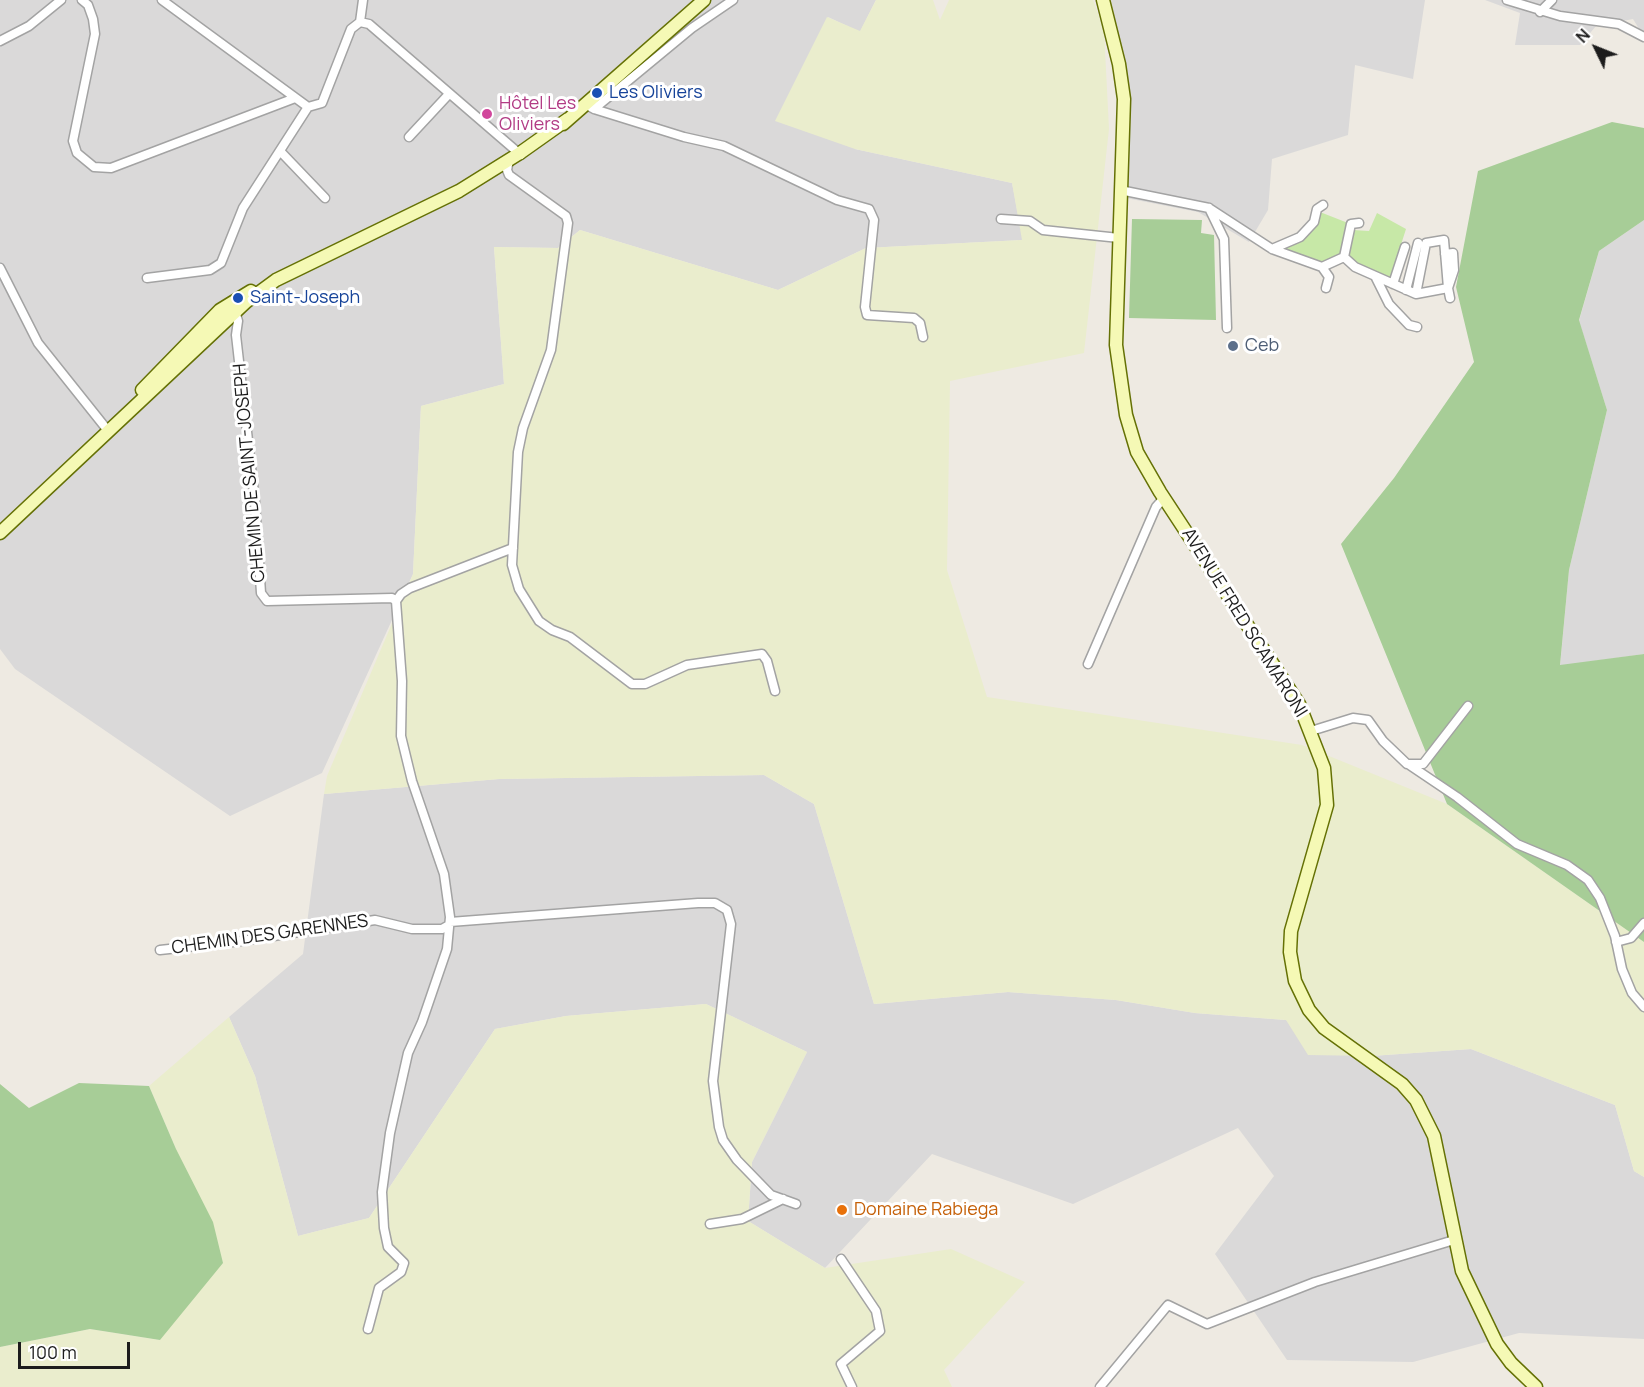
<!DOCTYPE html>
<meta charset="utf-8">
<style>
body{margin:0}
#map{position:relative;width:1644px;height:1387px;overflow:hidden;background:#eeeae2;font-family:Manrope,sans-serif}
canvas{display:block}
.north{position:absolute;left:1566px;top:18px;width:60px;height:60px;-webkit-text-stroke:4px #fff;paint-order:stroke;rotate:313deg;font-size:16px;font-weight:700;line-height:24px;text-align:center;color:#1c1c1c}
.north::after{content:'';display:block;margin:auto;width:21px;height:27px;background:#1c1c1c;clip-path:polygon(50% 0,100% 100%,50% 72%,0 100%)}
.scale{position:absolute;left:18px;top:1342px;width:112px;height:27px;box-sizing:border-box;border:3px solid #1c1c1c;border-top:0;padding-left:8px;font-size:18px;line-height:21px;white-space:nowrap;color:#1c1c1c;-webkit-text-stroke:4px #fff;paint-order:stroke}
</style>
<div id="map">
<canvas width="1644" height="1387"></canvas>
<div class="north">N</div>
<div class="scale">100 m</div>
</div>
<script>
const context = document.querySelector('canvas').getContext('2d');
context.lineJoin = 'round';
function fillPath(path, color) {
  context.fillStyle = color;
  context.fill(path, 'evenodd');
}
function poly(rows) {
  const path = new Path2D();
  for (const r of rows) {
    path.moveTo(r[0], r[1]);
    for (let i = 2; i < r.length; i += 2) path.lineTo(r[i], r[i + 1]);
  }
  return path;
}
function strokePath(path, color, width, dash) {
  context.strokeStyle = color;
  context.lineWidth = width;
  context.lineCap = dash ? 'butt' : 'round';
  context.setLineDash(dash || []);
  context.stroke(path);
}
function label(font, color, halo, rows, align = 'center') {
  context.font = font + ' Manrope,sans-serif';
  context.lineWidth = 6;
  context.setLineDash([]);
  context.textBaseline = 'middle';
  context.strokeStyle = halo;
  context.fillStyle = color;
  for (const [text, x, y, turn = 0] of rows) {
    context.save();
    context.translate(x, y);
    context.rotate((+turn || 0) * Math.PI / 180);
    context.textAlign = isNaN(turn) ? turn : align;
    if (halo) context.strokeText(text, 0, 0);
    context.fillText(text, 0, 0);
    context.restore();
  }
}
fillPath(poly([
 [0,0,876,0,860,32,828,17,855,149,1012,183,1023,240,866,248,778,290,580,230,558,248,494,247,504,384,421,406,413,574,322,773,230,816,15,669,0,649],
 [1111,0,1425,0,1413,79,1355,65,1348,135,1272,159,1268,210,1249,242,1198,212,1126,198,1128,79],
 [1485,0,1644,0,1644,37,1633,19,1596,26,1580,45,1515,45,1520,13],
 [1644,220,1644,654,1560,666,1569,570,1607,410,1579,321,1599,251],
 [764,775,814,804,874,1004,1008,992,1116,1000,1195,1013,1286,1020,1371,1056,1471,1049,1615,1105,1634,1171,1644,1177,1644,1339,1519,1333,1413,1362,1287,1360,1215,1254,1274,1176,1238,1128,1073,1204,932,1154,825,1268,748,1221,752,1162,807,1052,706,1004,566,1016,495,1029,369,1218,298,1236,255,1076,229,1017,303,954,324,794,499,779]
]), '#dad9d9');
fillPath(poly([
 [876,0,933,0,940,20,949,0,1093,0,1104,30,1109,129,1084,353,950,381,947,570,987,697,1302,745,1447,804,1644,942,1644,1177,1634,1171,1615,1105,1471,1049,1371,1056,1308,1055,1286,1020,1195,1013,1116,1000,1008,992,874,1004,814,804,764,775,499,779,324,794,327,776,413,574,421,406,504,384,494,247,558,248,580,230,778,290,866,248,1022,240,1012,183,855,149,775,121,827,17,860,31],
 [706,1004,807,1052,752,1162,748,1221,825,1268,951,1249,1025,1282,944,1370,952,1387,0,1387,0,1347,90,1329,160,1340,176,1149,149,1086,229,1017,255,1076,298,1236,369,1218,495,1029,566,1016]
]), '#eaedcd');
fillPath(poly([
 [1320,212,1348,223,1341,254,1322,264,1279,249,1290,243],
 [1377,213,1406,229,1390,279,1357,264,1348,256,1353,230,1369,231]
]), '#c7e8a7');
fillPath(poly([
 [1612,122,1644,128,1644,220,1599,251,1579,320,1607,410,1569,570,1560,665,1644,654,1644,942,1447,804,1341,544,1394,478,1474,362,1456,287,1478,171],
 [1132,219,1202,220,1201,233,1214,235,1216,320,1129,318],
 [79,1083,149,1086,176,1149,213,1222,223,1263,160,1340,90,1329,0,1347,0,1084,29,1108]
]), '#a7cd97');
const minor = poly([
 [82,0,88,5,93,19,95,34,73,141,77,153,94,167,111,168,295,98],
 [162,0,308,107,322,103,351,29,360,22,369,24,521,155],
 [1507,0,1560,16,1619,24,1644,37],
 [1540,12,1552,0],
 [360,22,363,0],
 [0,41,29,26,61,0],
 [585,104,594,109,684,137,724,146,837,200,869,209,874,220,865,307,867,315,914,318,920,323,923,337],
 [594,109,692,28,733,0],
 [409,137,449,94],
 [280,151,325,198],
 [509,160,507,170,509,175,566,216,568,223,551,350,523,428,518,452,512,565,519,589,539,621,552,630,570,637,632,684,645,684,687,665,762,654,767,661,775,691],
 [1120,190,1209,208,1272,249,1322,267,1344,257,1355,267,1416,294,1448,288,1450,298],
 [1209,208,1224,239,1227,328],
 [1001,219,1030,221,1043,230,1119,238],
 [1272,249,1300,237,1314,222,1317,209,1323,205],
 [1344,257,1351,224,1359,223],
 [1322,267,1329,277,1326,288],
 [0,268,38,343,109,432],
 [1375,276,1389,304,1409,325,1417,327],
 [147,278,210,270,221,263,243,208,308,107],
 [1393,284,1405,247],
 [1406,290,1418,243],
 [1416,294,1426,243,1444,240,1448,288,1454,270,1453,253,1445,254],
 [234,308,238,321,236,335,255,502,261,593,267,601,392,598,396,601,402,681,401,736,412,781,444,874,450,917,447,949,422,1022,408,1053,390,1133,382,1192,384,1228,388,1247,404,1263,401,1272,379,1288,368,1329],
 [396,601,401,594,410,588,513,548],
 [1088,664,1156,507,1164,498],
 [1311,731,1353,718,1368,720,1383,741,1407,764,1423,764,1468,706],
 [1408,764,1457,797,1517,844,1567,865,1588,880,1600,898,1615,936,1622,969,1632,993,1644,1007],
 [450,922,698,903,715,903,727,910,731,924,713,1081,719,1127,723,1140,737,1160,771,1195,796,1204],
 [1616,942,1631,938,1644,923],
 [160,950,242,941,375,920,412,929,442,929,449,925],
 [710,1224,742,1219,783,1199],
 [841,1259,876,1311,880,1331,841,1364,852,1387],
 [1100,1387,1168,1305,1207,1324,1315,1282,1454,1240]
]);
const secondary = poly([
 [1103,0,1119,64,1124,99,1116,345,1126,415,1137,452,1160,492,1299,704,1324,768,1327,805,1291,931,1290,952,1295,981,1309,1010,1324,1028,1402,1084,1416,1100,1434,1136,1462,1271,1497,1344,1511,1363,1536,1387],
 [563,124,704,0],
 [142,390,220,310,251,291],
 [0,533,246,302,276,280,459,191,520,153,568,119]
]);
strokePath(minor, '#a3a3a3', 11);
strokePath(secondary, '#657105', 15);
strokePath(minor, '#fff', 8);
strokePath(secondary, '#f5f9b5', 12);
for (const [x, y, r, color] of [
 [597,93,6,"#1a4fb4"],
 [487,114,6,"#d1479c"],
 [238,298,6,"#1a4fb4"],
 [1233,346,6,"#5c6f8a"],
 [842,1210,6,"#e8710a"]
]) {
  const dot = new Path2D();
  dot.arc(x, y, r, 0, 2 * Math.PI);
  context.fillStyle = color;
  context.fill(dot);
  strokePath(dot, '#fff', 2);
}
label('18px', '#164399', '#fff', [
 ["Les Oliviers",609,93],
 ["Saint-Joseph",250,298]
], 'left');
label('18px', '#b23c85', '#fff', [
 ["Hôtel Les",499,104],
 ["Oliviers",499,125]
], 'left');
label('18px', '#4e5e75', '#fff', [
 ["Ceb",1245,346]
], 'left');
label('18px', '#1c1c1c', '#fff', [
 ["CHEMIN DE SAINT-JOSEPH",250,473,-95],
 ["AVENUE FRED SCAMARONI",1244,623,58],
 ["CHEMIN DES GARENNES",270,935,-8]
]);
label('18px', '#c56008', '#fff', [
 ["Domaine Rabiega",854,1210]
], 'left');
</script>
